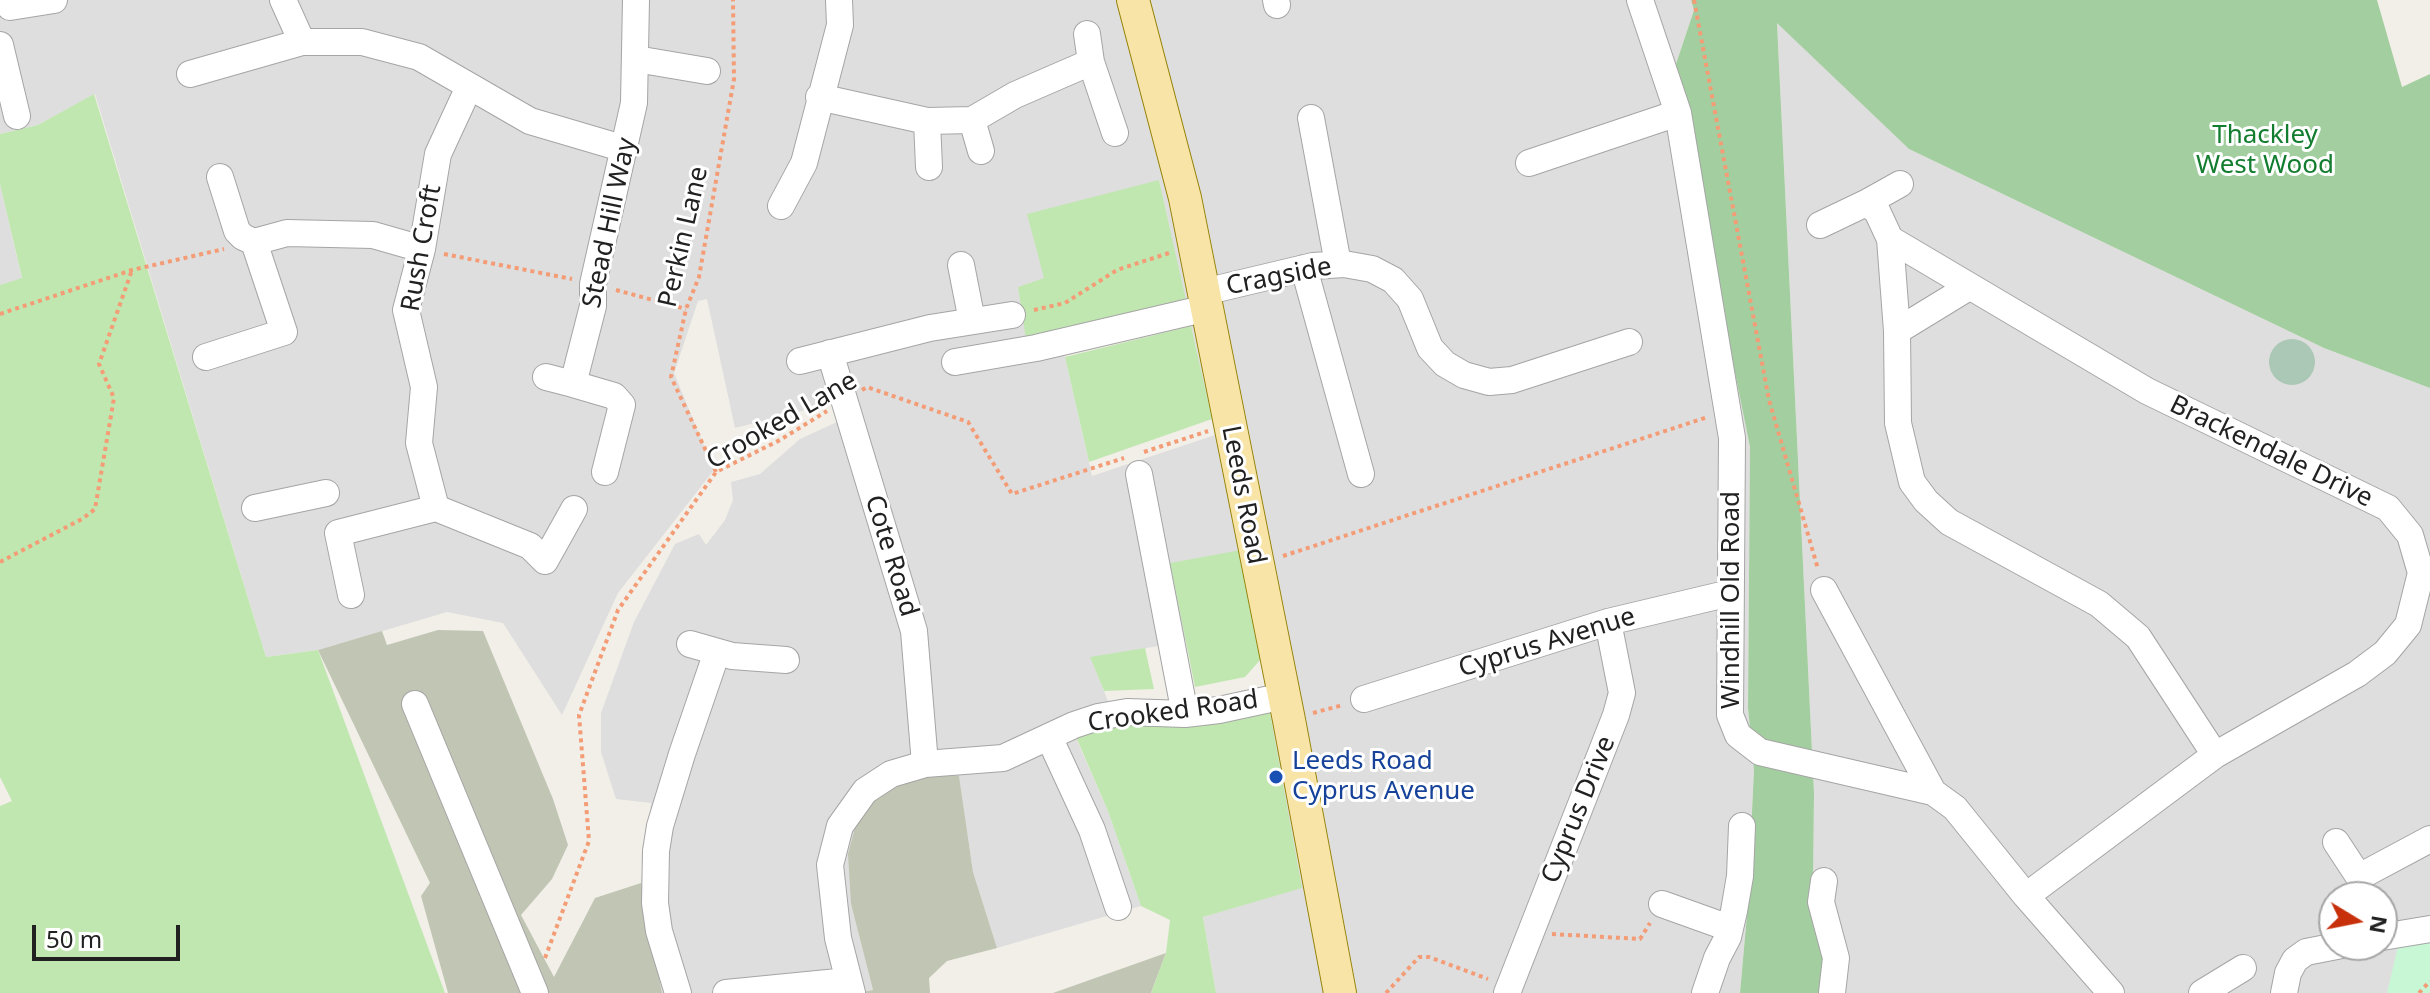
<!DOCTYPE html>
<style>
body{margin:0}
#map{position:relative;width:2430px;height:993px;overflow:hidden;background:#f1efe8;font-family:"Noto Sans",sans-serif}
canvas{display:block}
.north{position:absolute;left:2318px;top:881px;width:80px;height:80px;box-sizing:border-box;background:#fff;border:2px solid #a6a6a6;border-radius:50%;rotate:100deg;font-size:22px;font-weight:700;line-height:32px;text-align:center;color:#212121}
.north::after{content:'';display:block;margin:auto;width:28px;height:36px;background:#c7300a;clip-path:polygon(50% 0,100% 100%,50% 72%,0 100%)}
.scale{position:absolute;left:32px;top:925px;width:148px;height:36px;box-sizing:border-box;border:4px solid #212121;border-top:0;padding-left:10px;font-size:24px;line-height:28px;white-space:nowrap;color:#212121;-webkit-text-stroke:6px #fff;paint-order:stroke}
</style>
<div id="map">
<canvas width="2430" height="993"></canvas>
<div class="north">N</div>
<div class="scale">50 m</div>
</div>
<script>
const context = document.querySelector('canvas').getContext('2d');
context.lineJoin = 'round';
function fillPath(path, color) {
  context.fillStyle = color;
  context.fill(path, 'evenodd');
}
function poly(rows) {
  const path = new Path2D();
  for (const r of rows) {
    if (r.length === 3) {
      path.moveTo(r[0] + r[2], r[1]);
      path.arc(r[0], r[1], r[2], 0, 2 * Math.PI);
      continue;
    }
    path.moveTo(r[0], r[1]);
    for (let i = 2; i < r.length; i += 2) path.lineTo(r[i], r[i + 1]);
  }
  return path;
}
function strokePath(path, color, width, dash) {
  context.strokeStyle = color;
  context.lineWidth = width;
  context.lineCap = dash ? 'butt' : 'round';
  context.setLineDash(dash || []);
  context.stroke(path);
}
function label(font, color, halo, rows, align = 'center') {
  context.font = font + ' "Noto Sans",sans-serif';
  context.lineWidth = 6;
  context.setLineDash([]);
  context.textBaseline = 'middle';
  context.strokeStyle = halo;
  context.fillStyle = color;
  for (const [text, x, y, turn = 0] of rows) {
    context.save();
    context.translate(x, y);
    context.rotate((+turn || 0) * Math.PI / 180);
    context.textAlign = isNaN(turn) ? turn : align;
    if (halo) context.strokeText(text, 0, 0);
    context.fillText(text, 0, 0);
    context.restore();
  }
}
fillPath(poly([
 [0,0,1691,0,1694,10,1674,70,1750,447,1748,708,1754,770,1747,915,1740,993,1216,993,1203,917,1301,887,1241,551,1171,563,1186,641,1091,658,1115,719,1076,738,1108,811,1141,906,997,948,973,872,959,777,851,904,873,990,857,993,662,993,641,883,651,803,616,799,601,752,601,713,634,622,675,544,699,534,706,545,725,520,733,500,731,482,760,474,800,439,837,422,833,403,735,428,707,299,698,301,674,373,714,470,618,593,562,715,503,623,447,612,318,650,266,657,95,94,38,125,0,134],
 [1159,180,1215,435,1092,476,1059,330,1018,287,1045,278],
 [1777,22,1909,149,2324,348,2430,388,2430,993,1823,993,1813,885,1814,793],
 [2334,897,2382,897,2382,945,2334,945],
 [0,184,22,279,0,285]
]), '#dfdede');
fillPath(poly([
 [438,630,483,631,553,799,568,845,552,879,521,915,554,977,595,898,641,883,662,993,448,993,421,896,430,883,318,650,382,631,387,645],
 [917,776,959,776,973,872,997,948,947,961,929,978,930,993,857,993,873,990,851,904,848,854,857,820,880,794],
 [1166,953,1151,993,1053,993]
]), '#c1c5b3');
fillPath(poly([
 [94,94,266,657,318,650,445,993,0,993,0,806,12,801,0,777,0,285,22,278,0,184,0,134,38,125],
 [1159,180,1186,300,1026,339,1018,287,1044,278,1027,214],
 [1191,326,1212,419,1089,462,1065,357],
 [1241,550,1261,659,1245,677,1195,687,1170,563],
 [1145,648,1154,689,1104,691,1090,657],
 [1270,713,1302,888,1203,917,1216,993,1151,993,1166,953,1170,920,1141,906,1108,811,1076,737,1115,719,1189,727]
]), '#c1e7b1');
fillPath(poly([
 [1691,0,2377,0,2402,87,2430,74,2430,388,2324,348,1909,149,1777,23,1814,793,1813,885,1827,967,1823,993,1740,993,1747,915,1754,770,1748,708,1750,447,1674,70,1694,10]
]), '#a3ce9f');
fillPath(poly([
 [2292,362,23]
]), '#aac8b5');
fillPath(poly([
 [2430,940,2430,993,2387,993,2398,946]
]), '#c8f7d5');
const minor = poly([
 [9,0,10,7,54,0],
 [283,0,302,42],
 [1276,0,1277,5],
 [1640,0,1678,113,1732,438,1730,715,1738,735,1760,752,1933,792,1955,808,2026,896,2111,993],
 [1087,34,1091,62,1115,133],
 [0,45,17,116],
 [636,59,707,71],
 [190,74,302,42,362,42,419,57,530,121,625,149],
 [819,97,927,121,972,120,1015,95,1091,62],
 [1311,118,1338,264],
 [972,120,981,151],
 [927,121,929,167],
 [1529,163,1678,113],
 [220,177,237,231,243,237,254,242],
 [1866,203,1900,184],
 [781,206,804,163,840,25,839,0],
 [1820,225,1866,203,1877,211,1890,239,1897,331,1898,423,1912,482,1926,501,1949,522,2099,604,2138,637,2215,755],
 [1890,239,2147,391,2388,508,2410,535,2421,573,2408,625,2385,653,2357,674,2215,755,2026,896],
 [961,265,972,321],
 [1304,268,1361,474],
 [1204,292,1313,266,1344,264,1372,269,1393,280,1410,299,1430,348,1445,364,1464,375,1489,382,1512,380,1629,342],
 [1897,331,1969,287],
 [830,353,914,631,925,764],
 [206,357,284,332,254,242,287,233,373,235,422,249],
 [800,361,930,328,1012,315],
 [955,362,1036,348,1207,308],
 [546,377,573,384],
 [605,472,622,405,614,396,573,384,593,306,593,284,634,103,636,0],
 [1139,474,1185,714],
 [255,508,326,493],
 [436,508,419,443,424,387,406,310,422,249,438,154,469,87],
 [1824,590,1933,792],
 [351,595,338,533,436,508,530,546,545,561,574,509],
 [690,644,732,656,786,660],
 [1364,699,1608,622,1730,593],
 [415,704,535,993],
 [1049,737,1092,830,1118,907],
 [2336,842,2359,877,2430,839],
 [1824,881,1821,902,1836,958,1832,993],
 [1662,904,1729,928],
 [2382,937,2430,929],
 [678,993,659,931,655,903,656,851,660,826,682,754,717,652],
 [726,993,848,981],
 [852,993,838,938,830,865,840,826,865,791,891,774,925,764,1003,758,1074,725,1098,717,1127,712,1185,714,1219,710,1284,696],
 [1507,993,1616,715,1622,693,1608,622],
 [1705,993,1717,958,1728,937,1734,911,1740,876,1742,826],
 [2202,993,2243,968],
 [2284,993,2288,973,2295,960,2306,952,2342,945]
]);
const major = poly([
 [1133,0,1185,198,1289,720,1340,993]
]);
strokePath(minor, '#a5a5a5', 28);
strokePath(major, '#968308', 34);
strokePath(poly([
 [1694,0,1769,400,1818,569],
 [444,254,572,279],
 [616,290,686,309],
 [1034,310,1065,303,1117,270,1172,252],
 [0,314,132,270,224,249],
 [862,390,867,387,968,422,1012,494,1124,458],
 [1144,452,1208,431],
 [716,472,671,377,686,309,699,277,734,79,733,0],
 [1283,556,1708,417],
 [0,562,82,519,95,509,114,398,99,364,132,270],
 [1313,713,1343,705],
 [1552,934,1640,939,1650,923],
 [545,958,589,841,579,715,618,610,716,472,780,440,827,411],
 [1386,993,1419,957,1429,957,1488,979],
 [2419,993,2430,981]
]), '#f39c76', 4, [4, 4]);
strokePath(minor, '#fff', 26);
strokePath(major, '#f7e4a6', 32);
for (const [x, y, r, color] of [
 [1276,777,8,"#1a4fb4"]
]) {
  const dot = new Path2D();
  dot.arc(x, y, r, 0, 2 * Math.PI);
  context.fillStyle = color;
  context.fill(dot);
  strokePath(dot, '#fff', 3);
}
label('26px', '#127c2f', '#fff', [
 ["Thackley",2265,136],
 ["West Wood",2265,166]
]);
label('26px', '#212121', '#fff', [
 ["Stead Hill Way",610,223,-78],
 ["Perkin Lane",684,237,-77],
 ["Rush Croft",422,248,-80],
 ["Cragside",1279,277,-11],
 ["Crooked Lane",782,421,-30],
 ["Brackendale Drive",2271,452,26],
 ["Leeds Road",1243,495,79],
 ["Cote Road",891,556,73],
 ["Windhill Old Road",1732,600,-90],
 ["Cyprus Avenue",1547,643,-17],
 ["Crooked Road",1173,712,-8],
 ["Cyprus Drive",1579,810,-68]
]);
label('26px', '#164399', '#fff', [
 ["Leeds Road",1292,762],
 ["Cyprus Avenue",1292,792]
], 'left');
</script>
